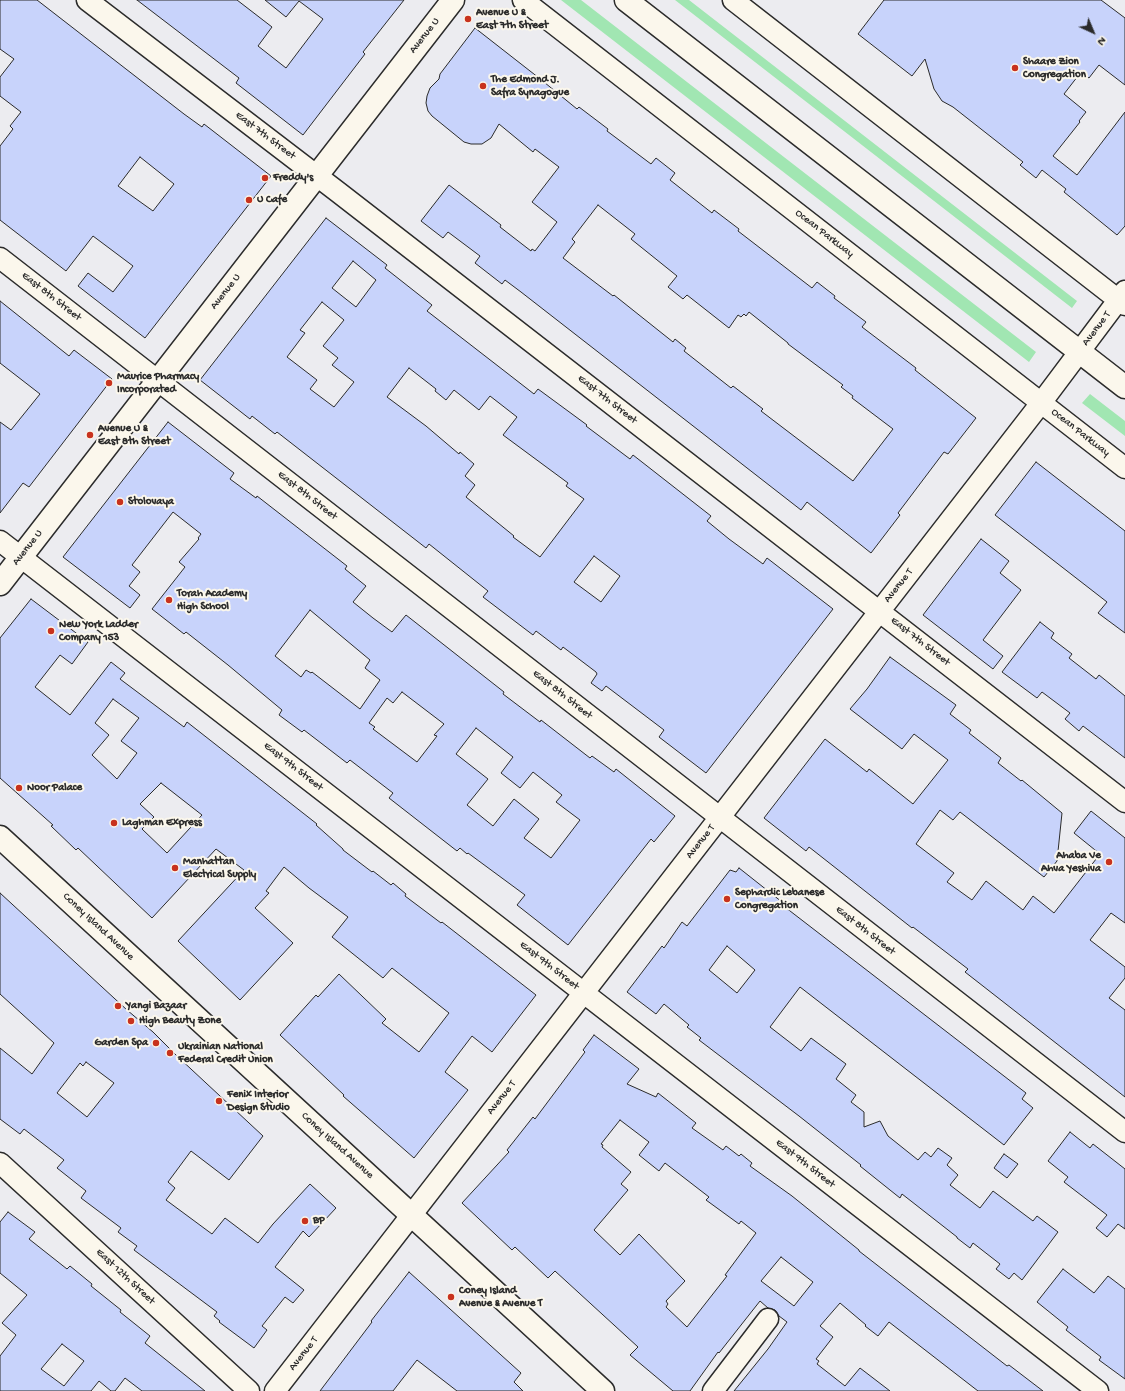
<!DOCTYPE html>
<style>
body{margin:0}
#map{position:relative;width:1125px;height:1391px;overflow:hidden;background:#ececf0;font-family:"Gochi Hand",sans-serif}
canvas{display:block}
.north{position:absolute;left:1073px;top:12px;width:40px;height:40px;-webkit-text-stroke:3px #fbf7ec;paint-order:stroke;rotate:136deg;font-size:11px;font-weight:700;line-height:16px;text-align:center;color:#2b2b2b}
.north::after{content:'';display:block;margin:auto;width:14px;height:18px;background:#2b2b2b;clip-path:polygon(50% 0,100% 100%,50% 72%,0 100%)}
</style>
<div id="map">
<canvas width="1125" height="1391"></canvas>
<div class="north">N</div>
</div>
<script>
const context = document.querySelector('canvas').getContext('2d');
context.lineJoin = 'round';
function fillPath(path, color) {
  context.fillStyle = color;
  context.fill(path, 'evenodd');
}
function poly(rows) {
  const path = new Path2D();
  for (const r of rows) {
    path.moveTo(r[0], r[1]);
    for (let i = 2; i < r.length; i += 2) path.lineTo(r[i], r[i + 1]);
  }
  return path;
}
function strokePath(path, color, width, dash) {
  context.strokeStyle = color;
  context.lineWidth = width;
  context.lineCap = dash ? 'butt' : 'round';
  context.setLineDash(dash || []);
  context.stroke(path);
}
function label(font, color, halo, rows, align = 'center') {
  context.font = font + ' "Gochi Hand",sans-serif';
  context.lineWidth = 4;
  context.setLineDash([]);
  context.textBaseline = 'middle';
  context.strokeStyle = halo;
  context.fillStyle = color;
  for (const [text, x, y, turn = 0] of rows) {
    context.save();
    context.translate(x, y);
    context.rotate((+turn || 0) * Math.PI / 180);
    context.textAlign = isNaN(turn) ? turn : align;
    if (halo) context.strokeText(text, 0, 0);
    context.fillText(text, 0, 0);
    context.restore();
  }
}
fillPath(poly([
 [561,0,581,0,1036,352,1029,362],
 [675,0,689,0,1077,301,1072,308],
 [1090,394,1125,421,1125,436,1082,403]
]), '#a1e6b2');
const building = poly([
 [0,0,37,0,184,114,202,127,204,124,271,176,145,338,78,286,88,273,113,292,133,266,93,236,66,271,0,220,0,146,13,129,10,126,21,112,0,96,0,77,14,59,0,49,0,0],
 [140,157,174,184,153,211,118,186,140,157],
 [137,0,237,0,272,27,258,46,286,68,323,19,299,1,286,17,265,0,404,0,363,52,365,54,303,135,236,83,239,78,137,0],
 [884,0,1101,0,1125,18,1125,85,1099,65,1089,78,1081,72,1064,94,1086,112,1079,121,1080,122,1053,156,1077,175,1125,112,1125,226,1117,235,1064,192,1066,189,1042,170,1036,178,1020,165,1023,162,953,107,942,101,934,89,925,59,912,76,858,34,884,0],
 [475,28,539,78,577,109,579,107,608,129,607,131,651,164,656,158,675,173,670,180,712,213,714,210,739,229,738,231,812,288,817,282,835,296,834,298,866,322,862,327,916,368,915,370,976,418,948,454,944,452,898,513,900,515,871,553,807,502,801,510,521,292,505,280,502,284,475,263,480,256,448,232,443,238,421,221,449,185,501,225,500,227,531,251,532,249,535,251,557,222,532,202,559,167,535,149,533,152,499,124,491,138,482,144,471,144,464,142,432,116,428,111,426,103,427,96,430,88,439,79,440,74,475,28],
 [598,205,635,234,631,239,677,276,668,287,683,299,687,295,729,328,738,315,741,317,744,314,746,316,749,312,788,343,788,344,843,385,841,387,853,396,852,398,893,429,853,481,761,411,763,409,733,386,731,388,684,351,686,348,675,339,673,342,614,295,613,296,563,258,575,242,572,239,598,205],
 [326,218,387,265,385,268,432,305,427,311,507,373,534,394,538,389,587,425,586,426,630,459,633,455,711,516,707,521,729,539,763,564,767,558,833,609,706,773,659,737,664,730,606,686,602,691,591,683,597,674,596,672,563,647,561,650,536,631,533,635,483,597,488,591,429,544,426,548,277,432,275,434,252,416,250,419,200,380,326,218],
 [353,261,376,280,356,307,332,288,353,261],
 [322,302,344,320,323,346,338,358,332,365,354,382,334,407,310,389,317,380,287,357,305,333,300,330,322,302],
 [409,368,436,389,435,391,446,400,454,390,479,410,490,396,517,417,503,435,568,483,566,486,584,499,540,557,513,537,514,536,466,497,475,485,465,476,474,464,460,452,459,454,426,426,387,397,409,368],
 [594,556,620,576,601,602,574,582,594,556],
 [0,301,69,356,74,350,112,379,29,487,23,483,0,513,0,422,11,430,40,394,0,363,0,301],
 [168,422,234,473,230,479,256,498,257,496,347,566,345,569,366,586,353,602,373,618,392,632,406,615,504,692,503,694,540,722,541,720,590,758,592,756,614,772,616,769,675,816,654,842,651,839,568,945,517,905,525,895,468,853,467,854,460,848,457,851,389,798,393,793,350,760,347,763,304,730,302,732,279,715,282,710,228,665,186,632,184,634,152,609,185,567,179,562,199,539,198,538,201,534,173,512,132,565,140,572,129,586,140,595,130,608,63,557,168,422],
 [310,610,370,660,365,668,380,680,360,709,312,672,311,673,306,670,301,677,275,656,310,610],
 [402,692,444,724,434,735,437,736,417,762,373,729,375,727,369,723,387,698,393,703,402,692],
 [476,728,513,757,501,773,520,788,533,772,562,795,556,802,580,820,551,858,524,838,539,819,514,799,493,826,467,805,488,779,456,754,476,728],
 [1036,462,1125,531,1125,633,1098,613,1107,602,995,515,1036,462],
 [981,539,1009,561,1000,573,1021,590,983,640,1003,656,993,669,923,615,981,539],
 [31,599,88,642,72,664,60,655,35,687,70,715,111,662,125,673,120,679,184,727,187,722,317,824,316,825,343,849,343,850,372,872,373,871,391,885,393,883,406,894,405,896,441,923,442,922,536,995,492,1052,472,1036,456,1057,445,1072,468,1090,414,1158,343,1096,344,1095,280,1035,316,995,318,997,339,974,386,1019,382,1023,419,1052,449,1013,392,968,383,978,332,937,348,917,309,888,284,867,266,891,269,893,255,908,293,943,240,1000,178,941,244,870,216,849,152,918,78,848,76,850,51,826,53,825,0,778,0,638,31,599],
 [113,699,139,718,121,741,137,753,117,779,92,755,109,735,95,723,113,699],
 [161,783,202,815,167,853,142,829,154,817,140,804,161,783],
 [1040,622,1054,633,1051,638,1072,654,1069,658,1096,679,1099,675,1125,696,1125,758,1083,726,1079,731,1065,719,1070,713,1042,692,1037,698,1002,672,1040,622],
 [890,657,956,705,950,714,971,730,969,733,1001,758,998,763,1021,781,1022,780,1062,813,1057,861,1044,877,960,812,953,820,940,810,916,844,954,873,947,882,972,900,986,881,1023,910,1033,896,1054,913,1100,854,1074,833,1091,811,1125,838,1125,923,1111,913,1090,940,1125,967,1125,978,1109,998,1125,1010,1125,1097,965,972,968,969,913,927,912,928,809,847,806,851,764,818,825,739,867,772,869,769,913,804,948,760,914,734,902,749,850,709,867,689,890,657],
 [739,868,782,902,781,904,1026,1093,1022,1099,1033,1108,1004,1145,800,987,770,1027,801,1051,811,1038,846,1064,836,1079,856,1095,851,1102,864,1112,864,1127,880,1121,888,1136,918,1160,925,1152,931,1157,938,1148,952,1158,947,1165,958,1175,950,1185,980,1208,993,1191,1033,1221,1037,1216,1058,1232,1022,1280,1014,1273,1009,1279,996,1269,1000,1264,973,1243,970,1248,957,1238,957,1237,902,1194,900,1198,860,1166,861,1165,799,1116,699,1040,701,1038,687,1027,689,1025,664,1004,656,1014,627,992,662,946,664,948,682,922,687,926,730,870,736,872,739,868],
 [727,946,755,970,737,993,709,970,727,946],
 [0,893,127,1010,153,1032,177,1056,263,1136,229,1180,191,1151,168,1182,175,1188,166,1200,212,1234,225,1218,258,1243,273,1224,310,1184,336,1208,309,1237,303,1231,275,1267,304,1290,293,1303,285,1297,262,1326,267,1330,254,1348,219,1322,220,1321,214,1316,217,1312,134,1250,137,1246,118,1232,121,1228,81,1198,86,1191,57,1168,64,1160,24,1129,20,1134,0,1119,0,1048,32,1074,54,1043,0,994,0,893],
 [86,1062,114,1083,87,1117,57,1093,80,1063,83,1066,86,1062],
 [594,1035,639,1069,627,1084,656,1097,658,1093,696,1123,692,1128,723,1150,726,1146,739,1156,741,1154,752,1163,750,1166,792,1196,859,1250,859,1251,1007,1366,1009,1365,1043,1391,978,1391,889,1322,878,1336,865,1326,866,1325,840,1303,820,1326,833,1337,816,1359,819,1361,817,1364,845,1386,860,1368,890,1391,734,1391,768,1349,787,1322,779,1316,775,1310,768,1308,760,1301,719,1353,718,1352,690,1391,673,1391,630,1355,638,1347,555,1271,548,1278,515,1247,512,1250,462,1203,509,1152,507,1150,533,1117,535,1119,585,1052,583,1050,594,1035],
 [620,1120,649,1142,639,1155,659,1171,665,1163,709,1197,706,1200,739,1224,741,1221,756,1233,725,1275,727,1276,687,1327,666,1307,668,1304,666,1301,685,1281,639,1234,620,1255,594,1230,628,1190,621,1184,631,1172,602,1147,603,1145,601,1144,620,1120],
 [781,1257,813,1282,794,1306,761,1281,781,1257],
 [1070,1132,1090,1148,1093,1144,1125,1169,1125,1229,1118,1224,1107,1237,1096,1228,1107,1215,1064,1182,1068,1177,1048,1161,1070,1132],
 [1004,1154,1018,1164,1007,1178,994,1168,1004,1154],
 [8,1212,35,1232,29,1239,67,1269,70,1266,92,1284,91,1286,121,1310,120,1312,150,1336,145,1343,205,1391,142,1391,125,1378,115,1391,111,1391,99,1381,91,1391,0,1391,0,1356,16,1335,2,1323,27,1295,0,1273,0,1222,8,1212],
 [62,1344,84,1361,64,1386,41,1369,62,1344],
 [1063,1269,1094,1293,1108,1276,1125,1289,1125,1379,1099,1360,1101,1357,1066,1330,1068,1327,1037,1302,1063,1269],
 [409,1272,521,1373,514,1382,523,1391,457,1391,417,1360,393,1391,320,1391,372,1322,371,1321,409,1272]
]);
fillPath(building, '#c8d3fb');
strokePath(building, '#2b2b2b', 1);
const minor = poly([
 [87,0,338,192,1125,802],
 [523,0,1125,468],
 [733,0,1125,305],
 [0,258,1125,1132],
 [0,541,1098,1391],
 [0,1163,249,1391],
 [275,1391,1041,403,1125,291],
 [713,1391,768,1319]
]);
const secondary = poly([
 [0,584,453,0],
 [0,837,603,1391]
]);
const primary = poly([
 [626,0,1125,387]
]);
strokePath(minor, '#2b2b2b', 23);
strokePath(secondary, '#2b2b2b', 25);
strokePath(primary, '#2b2b2b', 25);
strokePath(minor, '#fbf7ec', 20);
strokePath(secondary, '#fbf7ec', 22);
strokePath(primary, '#fbf7ec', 22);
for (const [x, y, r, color] of [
 [468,19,4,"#c8321e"],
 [1015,68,4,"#c8321e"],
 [483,86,4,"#c8321e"],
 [265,178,4,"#c8321e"],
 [249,200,4,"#c8321e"],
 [109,383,4,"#c8321e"],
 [90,435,4,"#c8321e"],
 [120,502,4,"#c8321e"],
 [169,600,4,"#c8321e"],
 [51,631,4,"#c8321e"],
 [19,788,4,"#c8321e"],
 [114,823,4,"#c8321e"],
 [1109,862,4,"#c8321e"],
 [175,868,4,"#c8321e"],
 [727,899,4,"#c8321e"],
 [118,1006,4,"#c8321e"],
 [131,1021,4,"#c8321e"],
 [156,1043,4,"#c8321e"],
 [170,1053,4,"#c8321e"],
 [219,1101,4,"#c8321e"],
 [305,1221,4,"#c8321e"],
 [451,1297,4,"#c8321e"]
]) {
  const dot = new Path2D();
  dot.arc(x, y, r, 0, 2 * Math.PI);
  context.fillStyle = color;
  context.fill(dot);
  strokePath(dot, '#fbf7ec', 1.5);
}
label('bold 11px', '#2b2b2b', '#fbf7ec', [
 ["Avenue U &",476,13],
 ["East 7th Street",476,26],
 ["Shaare Zion",1023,62],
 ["Congregation",1023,75],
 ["The Edmond J.",491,80],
 ["Safra Synagogue",491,93],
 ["Freddy's",273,178],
 ["U Cafe",257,200],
 ["Maurice Pharmacy",117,377],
 ["Incorporated",117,390],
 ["Avenue U &",98,429],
 ["East 8th Street",98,442],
 ["Stolovaya",128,502],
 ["Torah Academy",177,594],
 ["High School",177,607],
 ["New York Ladder",59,625],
 ["Company 153",59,638],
 ["Noor Palace",27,788],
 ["Laghman Express",122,823],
 ["Ahaba Ve",1101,856,"right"],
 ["Ahva Yeshiva",1101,869,"right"],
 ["Manhattan",183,862],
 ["Electrical Supply",183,875],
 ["Sephardic Lebanese",735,893],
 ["Congregation",735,906],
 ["Yangi Bazaar",126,1006],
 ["High Beauty Zone",139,1021],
 ["Garden Spa",148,1043,"right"],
 ["Ukrainian National",178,1047],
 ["Federal Credit Union",178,1060],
 ["Fenix Interior",227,1095],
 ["Design Studio",227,1108],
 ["BP",313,1221],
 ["Coney Island",459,1291],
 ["Avenue & Avenue T",459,1304]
], 'left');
label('11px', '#2b2b2b', '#fbf7ec', [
 ["Avenue U",425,36,-52],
 ["East 7th Street",265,136,37],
 ["Ocean Parkway",824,234,38],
 ["Avenue U",226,292,-52],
 ["East 8th Street",51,297,38],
 ["Avenue T",1097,329,-53],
 ["East 7th Street",607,400,38],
 ["Ocean Parkway",1080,433,38],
 ["East 8th Street",307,496,38],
 ["Avenue U",28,548,-52],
 ["Avenue T",899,586,-52],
 ["East 7th Street",920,642,38],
 ["East 8th Street",562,695,38],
 ["East 9th Street",293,767,38],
 ["Avenue T",701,842,-52],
 ["Coney Island Avenue",98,927,43],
 ["East 8th Street",865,931,38],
 ["East 9th Street",549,966,38],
 ["Avenue T",502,1098,-52],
 ["Coney Island Avenue",337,1146,42],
 ["East 9th Street",805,1164,38],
 ["East 12th Street",125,1277,43],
 ["Avenue T",304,1354,-52]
]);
</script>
